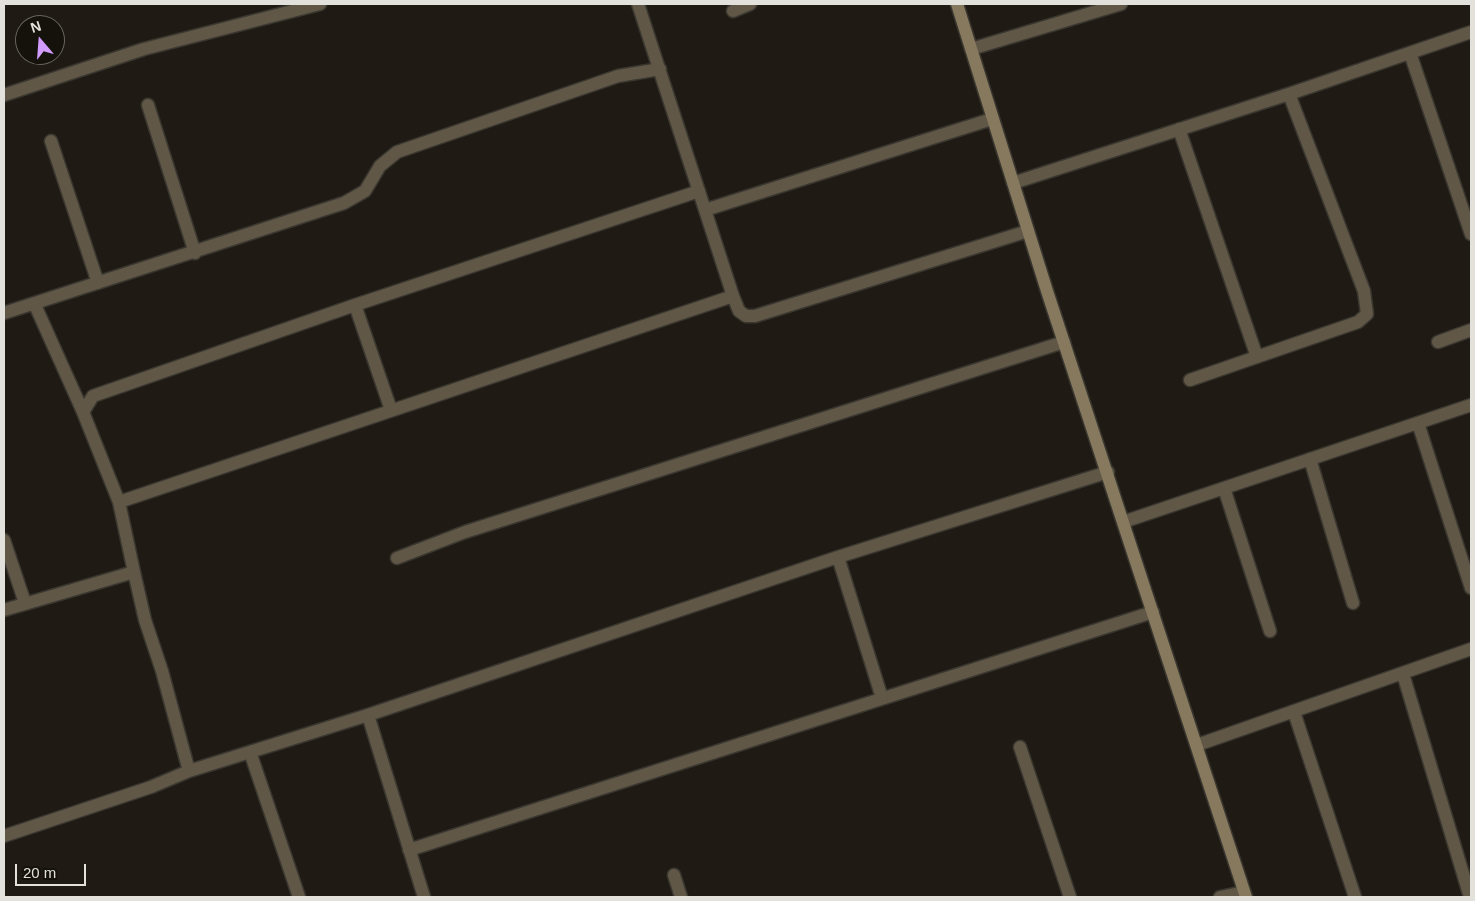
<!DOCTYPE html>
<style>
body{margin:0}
#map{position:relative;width:1475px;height:901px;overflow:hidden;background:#1f1b14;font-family:Arial,sans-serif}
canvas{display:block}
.frame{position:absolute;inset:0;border:5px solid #e3e1dc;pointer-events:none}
.north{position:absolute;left:15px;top:15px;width:50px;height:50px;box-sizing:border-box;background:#15120b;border:1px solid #67655f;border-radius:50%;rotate:342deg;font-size:14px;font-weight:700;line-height:20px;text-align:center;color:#e3e1dc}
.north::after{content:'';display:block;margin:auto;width:18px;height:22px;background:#d29cfd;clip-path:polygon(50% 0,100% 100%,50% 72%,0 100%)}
.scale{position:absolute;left:15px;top:864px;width:71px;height:22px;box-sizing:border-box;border:2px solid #e3e1dc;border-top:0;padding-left:6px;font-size:15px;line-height:18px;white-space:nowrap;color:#e3e1dc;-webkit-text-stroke:4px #15120b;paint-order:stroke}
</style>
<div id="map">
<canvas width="1475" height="901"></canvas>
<div class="frame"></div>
<div class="north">N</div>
<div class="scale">20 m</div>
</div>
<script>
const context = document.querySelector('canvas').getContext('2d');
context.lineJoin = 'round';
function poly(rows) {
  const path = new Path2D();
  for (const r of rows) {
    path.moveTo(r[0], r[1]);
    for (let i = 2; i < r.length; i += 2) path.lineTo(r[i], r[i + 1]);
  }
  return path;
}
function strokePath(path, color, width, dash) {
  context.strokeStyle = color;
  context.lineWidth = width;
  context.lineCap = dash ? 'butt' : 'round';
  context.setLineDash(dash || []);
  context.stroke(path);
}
const street = poly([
 [638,4,733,296,739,311,746,316,755,316,1028,231],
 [733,11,750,4],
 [971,49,1121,4],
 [1410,53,1471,234],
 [4,95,144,49,320,4],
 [148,105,195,253],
 [1179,129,1257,357],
 [51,141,98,283],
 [1013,183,1289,94,1471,32],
 [705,210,992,119],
 [35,305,83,412],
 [4,313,344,203,365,191,380,166,397,152,618,76,660,69],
 [1438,342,1471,330],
 [1190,380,1358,322,1367,314,1364,291,1289,94],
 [391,410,355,305,699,191],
 [1418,423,1471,588],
 [1310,459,1353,603],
 [1224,488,1270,631],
 [119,502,83,412,93,396,355,305],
 [1123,522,1471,405],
 [4,540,25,603],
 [838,557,882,698],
 [397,558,465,532,1064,342],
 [134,572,145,620,162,671,189,771],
 [4,610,134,572,119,502,733,296],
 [1403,674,1470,897],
 [1294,712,1355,897],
 [368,715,424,897],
 [1197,745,1471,649],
 [1020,747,1070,897],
 [250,752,299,897],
 [4,836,151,787,189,771,368,715,838,557,1108,472],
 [409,850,1153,612],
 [674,875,681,897],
 [1220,897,1244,892]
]);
const secondary = poly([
 [957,4,1047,291,1246,897]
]);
strokePath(street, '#3a3730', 15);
strokePath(secondary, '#3a3730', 15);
strokePath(street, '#605747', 12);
strokePath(secondary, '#87795e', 12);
</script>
